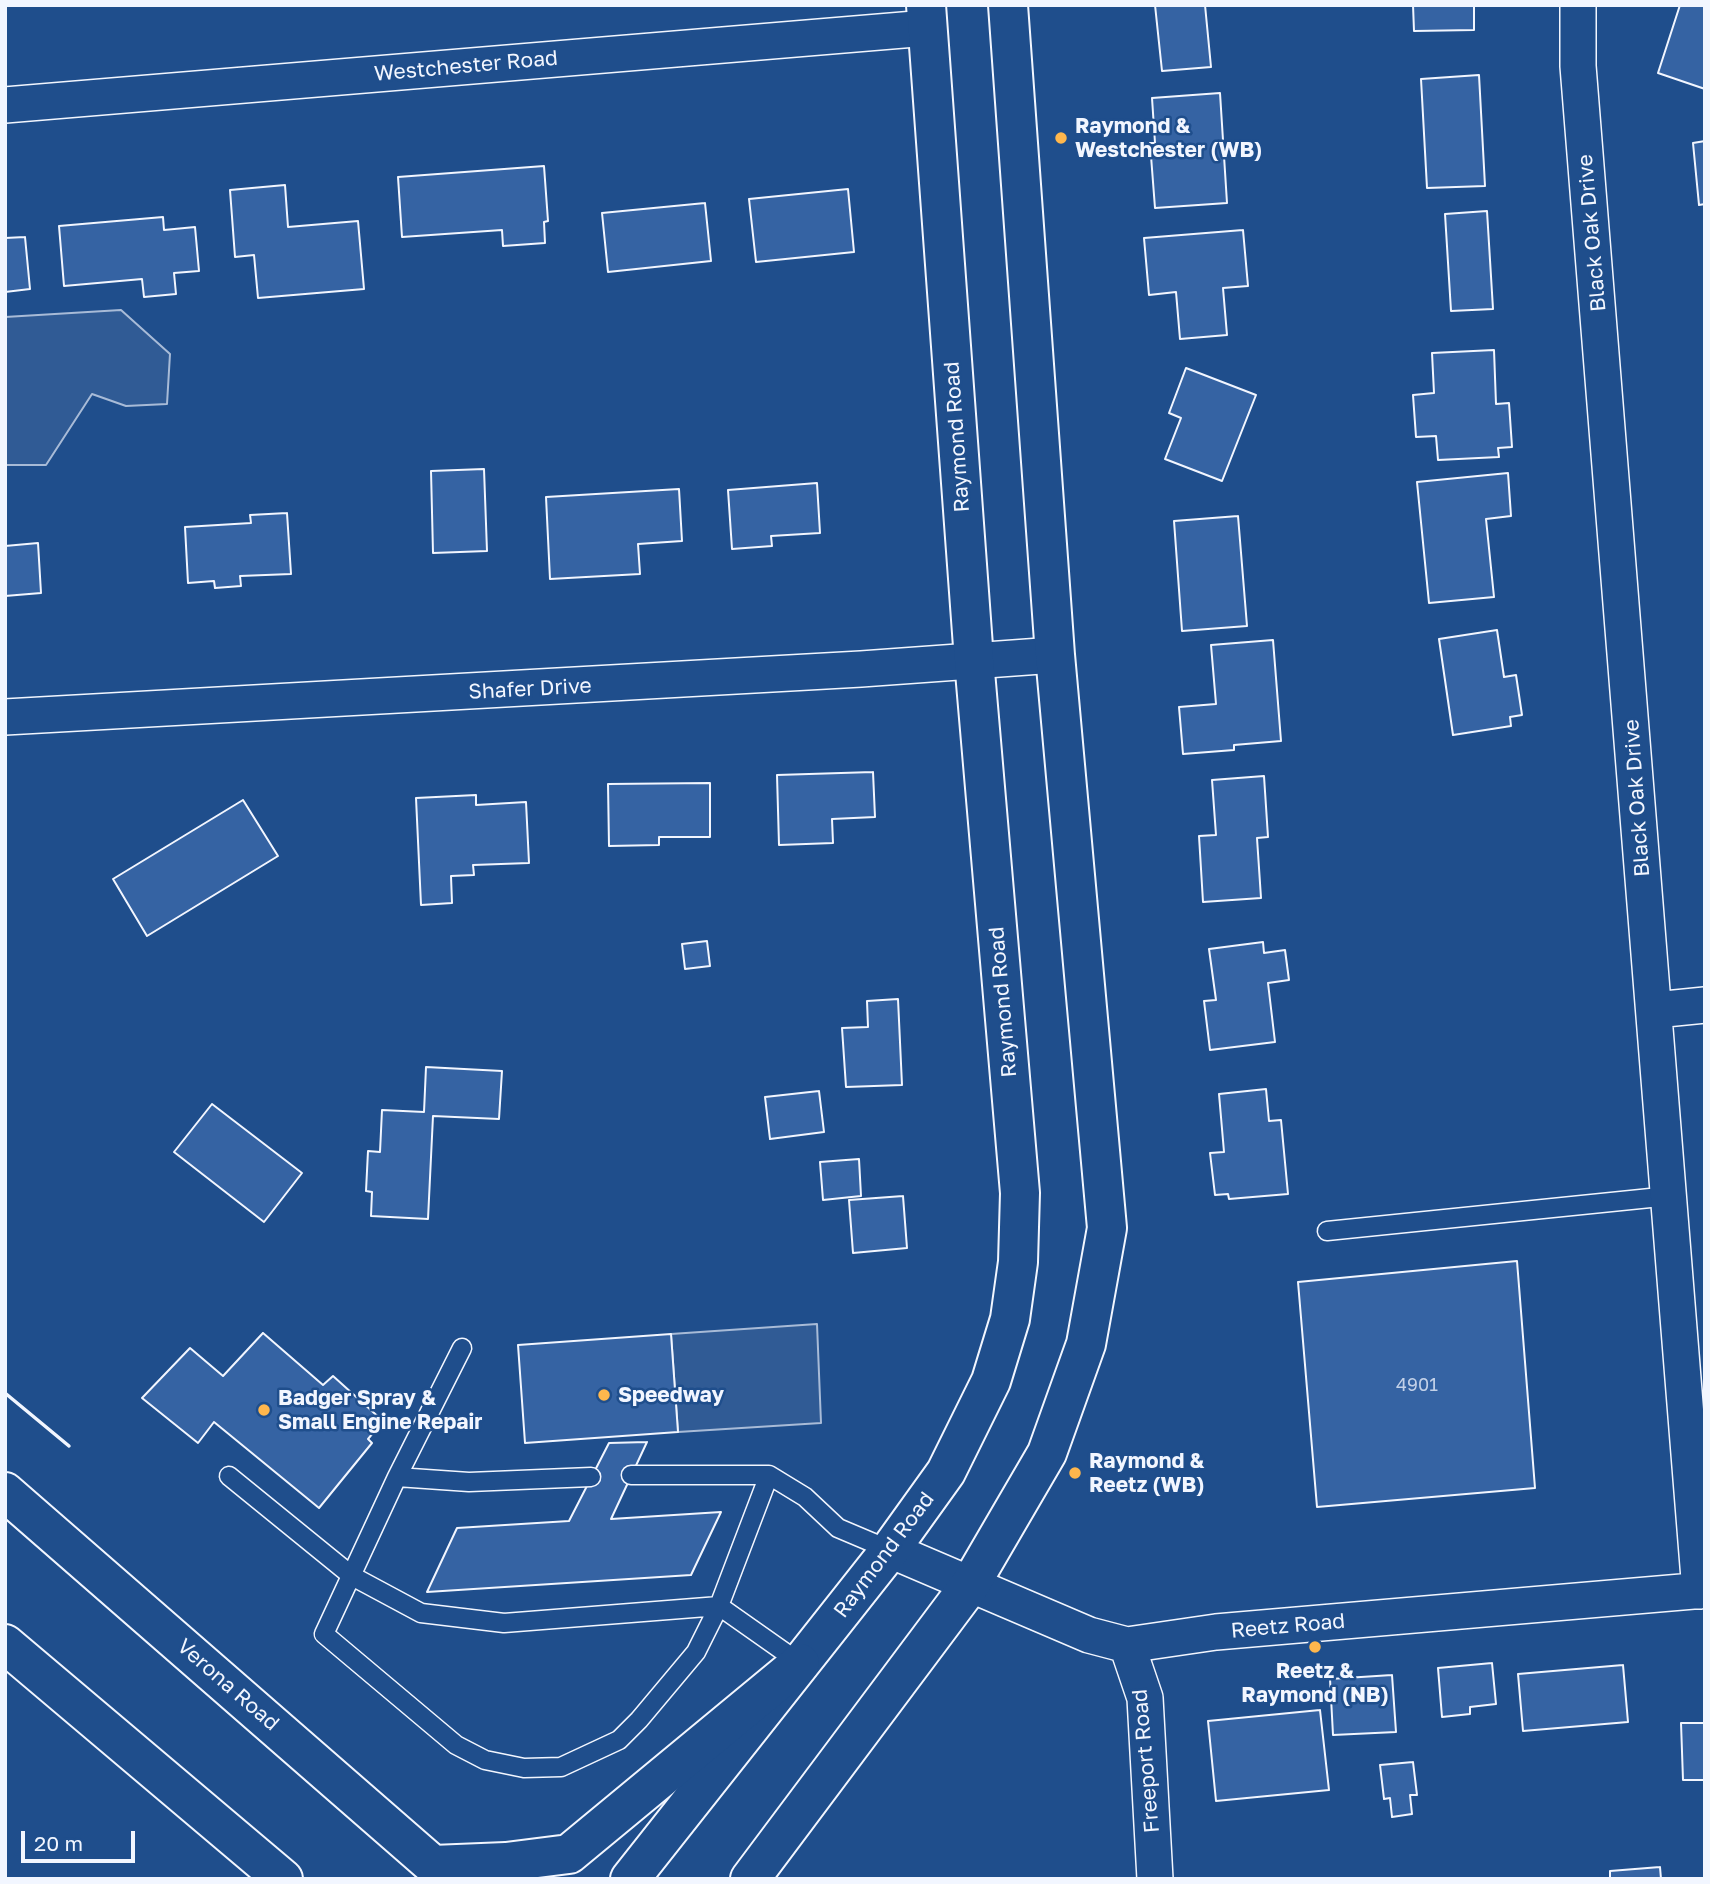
<!DOCTYPE html>
<style>
body{margin:0}
#map{position:relative;width:1710px;height:1884px;overflow:hidden;background:#1f4e8c;font-family:"Golos Text",sans-serif}
canvas{display:block}
.frame{position:absolute;inset:0;border:7px solid #f2f6ff;pointer-events:none}
.scale{position:absolute;left:21px;top:1831px;width:114px;height:32px;box-sizing:border-box;border:4px solid #f2f6ff;border-top:0;padding-left:9px;font-size:21px;line-height:24px;white-space:nowrap;color:#f2f6ff;-webkit-text-stroke:5px #1f4e8c;paint-order:stroke}
</style>
<div id="map">
<canvas width="1710" height="1884"></canvas>
<div class="frame"></div>
<div class="scale">20 m</div>
</div>
<script>
const context = document.querySelector('canvas').getContext('2d');
context.lineJoin = 'round';
function fillPath(path, color) {
  context.fillStyle = color;
  context.fill(path, 'evenodd');
}
function poly(rows) {
  const path = new Path2D();
  for (const r of rows) {
    path.moveTo(r[0], r[1]);
    for (let i = 2; i < r.length; i += 2) path.lineTo(r[i], r[i + 1]);
  }
  return path;
}
function strokePath(path, color, width, dash) {
  context.strokeStyle = color;
  context.lineWidth = width;
  context.lineCap = dash ? 'butt' : 'round';
  context.setLineDash(dash || []);
  context.stroke(path);
}
function label(font, color, halo, rows, align = 'center') {
  context.font = font + ' "Golos Text",sans-serif';
  context.lineWidth = 5;
  context.setLineDash([]);
  context.textBaseline = 'middle';
  context.strokeStyle = halo;
  context.fillStyle = color;
  for (const [text, x, y, turn = 0] of rows) {
    context.save();
    context.translate(x, y);
    context.rotate((+turn || 0) * Math.PI / 180);
    context.textAlign = isNaN(turn) ? turn : align;
    if (halo) context.strokeText(text, 0, 0);
    context.fillText(text, 0, 0);
    context.restore();
  }
}
const built = poly([
 [121,310,170,354,167,404,126,406,92,394,46,465,5,465,5,317,121,310],
 [817,1324,821,1423,678,1432,671,1334,817,1324]
]);
fillPath(built, '#305b95');
strokePath(built, '#a8bbd7', 2);
const building = poly([
 [1155,5,1205,5,1211,67,1162,71,1155,5],
 [1413,5,1474,5,1474,30,1414,31,1413,5],
 [1680,5,1705,5,1705,89,1658,73,1680,5],
 [1479,75,1485,186,1427,188,1421,79,1479,75],
 [1220,93,1227,203,1155,208,1150,143,1155,143,1152,98,1220,93],
 [1705,141,1705,204,1699,205,1693,143,1705,141],
 [544,166,548,221,544,222,545,243,503,246,502,230,402,237,398,177,544,166],
 [285,185,288,227,358,221,364,289,258,298,254,255,235,257,230,190,285,185],
 [848,189,854,252,756,262,749,199,848,189],
 [705,203,711,261,608,272,602,213,705,203],
 [1487,211,1493,309,1451,311,1445,214,1487,211],
 [163,217,164,230,195,227,199,271,174,273,176,294,144,297,142,279,64,286,59,226,163,217],
 [1243,230,1248,286,1223,288,1227,335,1180,339,1176,292,1149,295,1144,238,1243,230],
 [25,237,30,289,5,292,5,238,25,237],
 [1494,350,1496,404,1509,403,1512,447,1498,448,1499,457,1438,460,1436,436,1416,437,1413,395,1434,393,1432,353,1494,350],
 [1186,368,1256,395,1222,481,1165,459,1181,418,1169,413,1186,368],
 [484,469,487,551,433,553,431,471,484,469],
 [1508,473,1511,516,1486,519,1494,597,1429,603,1417,482,1508,473],
 [817,483,820,533,771,536,772,546,732,549,728,490,817,483],
 [679,489,682,541,638,544,640,574,550,579,546,497,679,489],
 [287,513,291,574,240,576,241,586,215,588,214,581,188,583,185,527,251,523,250,515,287,513],
 [1238,516,1247,626,1182,631,1174,521,1238,516],
 [38,543,41,593,5,596,5,546,38,543],
 [1497,630,1504,677,1516,675,1522,715,1510,717,1511,726,1453,735,1439,639,1497,630],
 [1273,640,1281,741,1234,745,1234,750,1183,754,1179,707,1216,704,1211,645,1273,640],
 [873,772,875,817,832,819,833,843,779,845,777,775,873,772],
 [1264,776,1268,837,1257,838,1261,898,1203,902,1199,836,1216,835,1212,780,1264,776],
 [710,783,710,837,659,837,659,845,609,846,608,784,710,783],
 [476,795,476,805,526,802,529,863,473,865,474,875,451,876,452,903,421,905,416,798,476,795],
 [243,800,278,856,147,936,113,879,243,800],
 [707,941,710,966,685,969,682,944,707,941],
 [1263,942,1264,953,1285,950,1289,980,1268,983,1275,1042,1210,1050,1204,1001,1216,1000,1209,949,1263,942],
 [898,999,902,1085,846,1087,842,1028,868,1027,867,1001,898,999],
 [426,1067,502,1071,499,1119,433,1116,428,1219,371,1216,372,1192,366,1191,368,1151,380,1152,382,1110,424,1112,426,1067],
 [1266,1089,1269,1121,1281,1120,1288,1194,1229,1199,1228,1194,1215,1195,1210,1153,1224,1152,1219,1094,1266,1089],
 [819,1091,824,1132,770,1139,765,1097,819,1091],
 [212,1104,302,1173,264,1222,174,1152,212,1104],
 [859,1159,861,1196,823,1200,820,1162,859,1159],
 [903,1196,907,1248,853,1253,849,1200,903,1196],
 [1517,1261,1535,1488,1317,1507,1298,1282,1517,1261],
 [263,1333,323,1385,333,1376,383,1421,368,1439,372,1443,319,1508,214,1422,198,1443,142,1398,190,1348,223,1376,263,1333],
 [671,1334,678,1432,525,1443,518,1345,671,1334],
 [647,1442,611,1519,721,1512,691,1575,427,1592,457,1528,569,1521,609,1443,647,1442],
 [1492,1663,1496,1704,1470,1707,1470,1714,1442,1717,1438,1668,1492,1663],
 [1623,1665,1628,1722,1523,1731,1518,1674,1623,1665],
 [1392,1675,1396,1732,1333,1735,1330,1679,1392,1675],
 [1320,1710,1329,1790,1216,1801,1208,1721,1320,1710],
 [1681,1723,1705,1723,1705,1780,1683,1780,1681,1723],
 [1413,1762,1417,1795,1410,1795,1412,1814,1392,1817,1390,1798,1384,1799,1380,1765,1413,1762],
 [1660,1867,1661,1879,1610,1879,1610,1871,1660,1867]
]);
fillPath(building, '#3563a3');
strokePath(building, '#f2f6ff', 2);
const lane = poly([
 [1327,1231,1670,1196],
 [462,1348,397,1477,324,1634,456,1745,485,1760,524,1768,561,1767,619,1740,639,1720,696,1652,719,1606,769,1475],
 [631,1475,769,1475,805,1497,838,1528,890,1550],
 [229,1476,352,1576,421,1613,504,1623,719,1606,800,1663],
 [397,1477,469,1482,591,1477]
]);
const street = poly([
 [1578,5,1578,66,1700,1591],
 [5,105,927,28],
 [5,717,861,669,1055,655],
 [1655,1010,1705,1005],
 [890,1550,1089,1635,1127,1645,1216,1632,1705,1590],
 [1127,1645,1145,1698,1155,1879]
]);
const secondary = poly([
 [630,1879,890,1550,946,1472,991,1381,1010,1319,1018,1262,1020,1193,974,660,926,5],
 [750,1879,970,1585,1047,1453,1086,1344,1107,1228,1055,655,1008,5]
]);
const highway = poly([
 [5,1492,449,1879],
 [5,1644,283,1879],
 [433,1865,506,1862,569,1854,800,1663]
]);
strokePath(lane, '#f2f6ff', 21);
strokePath(street, '#f2f6ff', 38);
strokePath(secondary, '#f2f6ff', 42);
strokePath(highway, '#f2f6ff', 42);
strokePath(lane, '#1f4e8c', 18);
strokePath(street, '#1f4e8c', 35);
strokePath(secondary, '#1f4e8c', 38);
strokePath(highway, '#1f4e8c', 38);
strokePath(poly([
 [5,1393,69,1446]
]), '#f2f6ff', 3.5);
for (const [x, y, r, color] of [
 [1061,138,7,"#ffb74d"],
 [604,1395,7,"#ffb74d"],
 [264,1410,7,"#ffb74d"],
 [1075,1473,7,"#ffb74d"],
 [1315,1647,7,"#ffb74d"]
]) {
  const dot = new Path2D();
  dot.arc(x, y, r, 0, 2 * Math.PI);
  context.fillStyle = color;
  context.fill(dot);
  strokePath(dot, '#1f4e8c', 2.5);
}
label('18px', '#c3d1e8', null, [
 ["4901",1417,1385]
]);
label('21px', '#f2f6ff', '#1f4e8c', [
 ["Westchester Road",466,66,-5],
 ["Black Oak Drive",1592,233,-95],
 ["Raymond Road",957,437,-94],
 ["Shafer Drive",530,689,-3],
 ["Black Oak Drive",1637,798,-94],
 ["Raymond Road",1003,1002,-95],
 ["Raymond Road",884,1555,-53],
 ["Reetz Road",1288,1626,-5],
 ["Verona Road",228,1685,41],
 ["Freeport Road",1146,1761,-95]
]);
label('bold 21px', '#f2f6ff', '#1f4e8c', [
 ["Raymond &",1075,126],
 ["Westchester (WB)",1075,150],
 ["Speedway",618,1395],
 ["Badger Spray &",278,1398],
 ["Small Engine Repair",278,1422],
 ["Raymond &",1089,1461],
 ["Reetz (WB)",1089,1485],
 ["Reetz &",1315,1671,"center"],
 ["Raymond (NB)",1315,1695,"center"]
], 'left');
</script>
